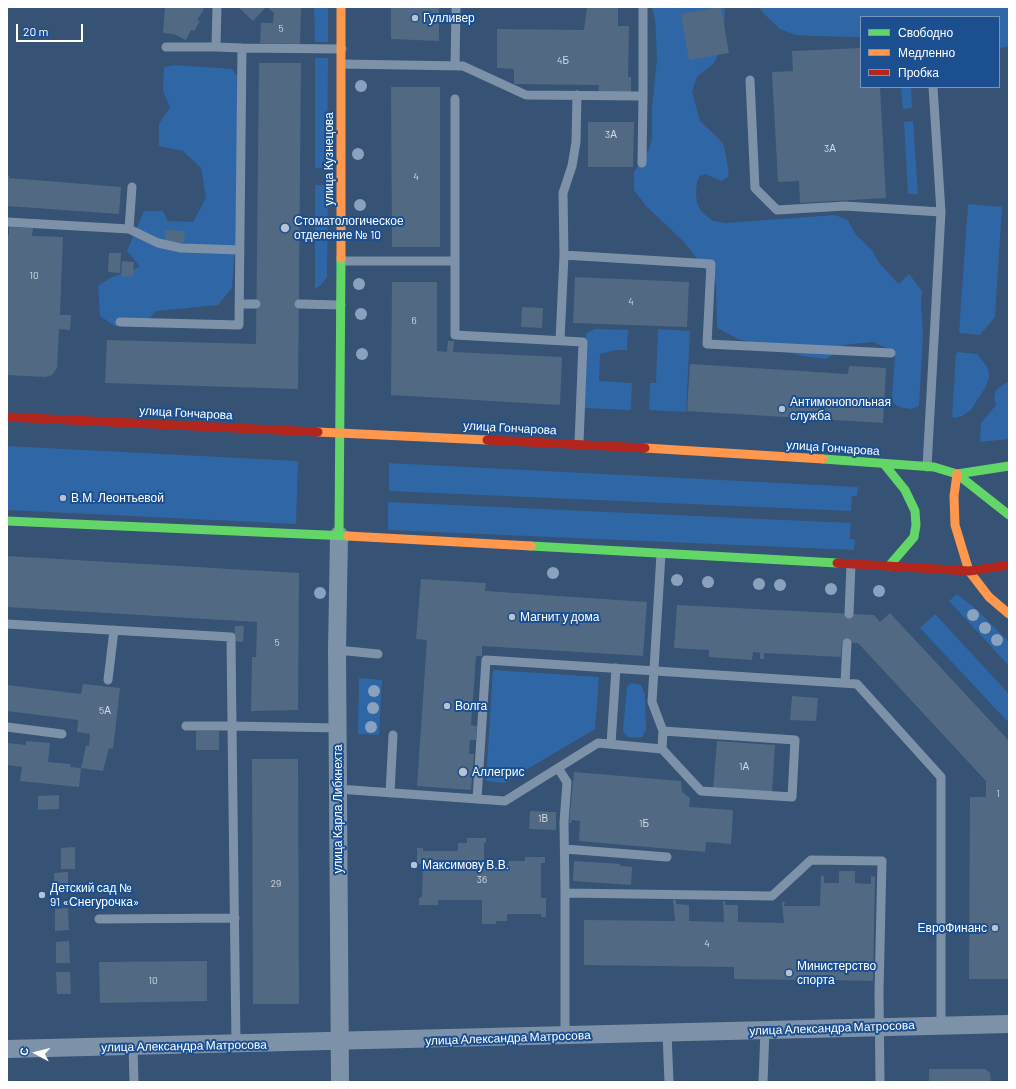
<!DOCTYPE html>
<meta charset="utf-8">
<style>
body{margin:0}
#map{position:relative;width:1016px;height:1089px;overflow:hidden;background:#365274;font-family:Barlow,sans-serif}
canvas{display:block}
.frame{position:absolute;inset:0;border:8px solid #fff;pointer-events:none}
.legend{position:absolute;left:860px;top:16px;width:140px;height:72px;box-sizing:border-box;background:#1b4f8f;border:1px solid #7695bc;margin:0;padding:5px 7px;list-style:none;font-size:12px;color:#fff}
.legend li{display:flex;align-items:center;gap:8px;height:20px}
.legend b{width:20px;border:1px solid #7695bc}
.north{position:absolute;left:16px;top:1033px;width:40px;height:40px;-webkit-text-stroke:3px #1b4f8f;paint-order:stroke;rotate:277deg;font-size:11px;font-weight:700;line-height:16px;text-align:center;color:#fff}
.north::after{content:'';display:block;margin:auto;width:14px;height:18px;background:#fff;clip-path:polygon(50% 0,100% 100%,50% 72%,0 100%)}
.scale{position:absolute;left:16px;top:24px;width:67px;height:18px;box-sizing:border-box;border:2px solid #fff;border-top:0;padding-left:5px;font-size:12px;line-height:14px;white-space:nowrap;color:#fff;-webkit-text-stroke:3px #1b4f8f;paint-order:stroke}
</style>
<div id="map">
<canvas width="1016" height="1089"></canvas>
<div class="frame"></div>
<ul class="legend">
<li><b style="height:5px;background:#63d668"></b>Свободно</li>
<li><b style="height:5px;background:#ff974d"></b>Медленно</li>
<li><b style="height:5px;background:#b3261e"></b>Пробка</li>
</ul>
<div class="north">С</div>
<div class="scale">20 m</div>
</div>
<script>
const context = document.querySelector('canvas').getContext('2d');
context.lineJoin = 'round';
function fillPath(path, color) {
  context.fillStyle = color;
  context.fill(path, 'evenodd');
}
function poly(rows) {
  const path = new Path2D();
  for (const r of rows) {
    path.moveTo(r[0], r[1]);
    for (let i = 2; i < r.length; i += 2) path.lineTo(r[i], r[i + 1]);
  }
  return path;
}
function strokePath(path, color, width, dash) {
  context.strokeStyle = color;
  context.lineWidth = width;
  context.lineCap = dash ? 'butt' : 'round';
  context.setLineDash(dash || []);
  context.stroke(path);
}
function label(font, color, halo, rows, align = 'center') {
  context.font = font + ' Barlow,sans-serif';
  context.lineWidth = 4;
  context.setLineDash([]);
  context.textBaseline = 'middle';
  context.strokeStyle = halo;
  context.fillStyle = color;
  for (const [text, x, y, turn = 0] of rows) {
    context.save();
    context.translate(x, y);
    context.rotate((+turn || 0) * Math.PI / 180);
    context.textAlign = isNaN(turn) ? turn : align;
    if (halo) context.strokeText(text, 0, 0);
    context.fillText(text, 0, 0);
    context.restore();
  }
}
fillPath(poly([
 [314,7,328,7,328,42,315,42],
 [647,7,725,7,723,45,714,63,697,77,692,91,700,121,720,140,724,146,729,173,728,177,721,181,705,174,700,176,697,181,696,193,697,203,701,211,713,221,726,223,835,215,848,220,856,235,871,249,880,264,899,284,909,274,922,291,921,304,923,333,919,406,912,409,902,408,894,404,892,395,895,357,888,349,873,342,843,345,834,354,826,359,802,356,738,339,717,328,716,283,683,241,646,206,634,190,634,172,649,150,652,138,652,107,657,59,655,19,652,8],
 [759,7,1009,7,1009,47,999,48,999,17,861,17,861,37,812,36,795,35,780,29,762,12],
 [315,58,328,58,327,168,315,168],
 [175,65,232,69,239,79,238,240,234,258,232,288,218,305,156,311,144,325,115,326,100,316,98,286,110,278,140,267,127,251,144,211,163,211,168,221,193,222,206,198,201,168,183,151,159,146,159,124,170,107,163,91,164,67],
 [901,87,911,87,912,108,903,109],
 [913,121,918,194,908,194,904,122],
 [315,185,328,185,327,277,321,285,315,289],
 [968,204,1002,207,995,317,980,335,959,333],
 [595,329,628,330,627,350,616,350,600,354,599,381,632,383,631,410,583,408,586,333],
 [658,329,690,331,686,412,649,410,650,383,656,383],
 [958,352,977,354,988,368,989,377,986,386,971,410,962,416,955,418,952,417,956,354],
 [1009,381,1009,439,980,442,981,423,996,405,994,397,996,390],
 [7,446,298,461,296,524,7,510],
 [389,463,858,487,857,496,852,496,851,511,389,491],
 [388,502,851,523,850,539,855,539,854,550,388,530],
 [957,594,976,609,1009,642,1009,666,949,601],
 [935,614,1009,694,1009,718,1007,721,920,628],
 [493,670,599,677,595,729,504,783,486,781],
 [359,678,382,680,379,735,358,734],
 [631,683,641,685,645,695,646,730,642,737,638,738,627,737,623,731,627,687]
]), '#2f66a5');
fillPath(poly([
 [165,7,200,7,204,9,197,20,200,21,194,31,191,30,186,40,174,34,163,33],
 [238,7,266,7,253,21],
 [267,7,301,7,300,44,260,43,261,23,273,23,274,13],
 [391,7,439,7,439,41,391,39],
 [587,7,618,7,618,26,629,26,628,77,631,77,631,94,598,93,599,85,514,84,514,69,497,68,497,29,584,30],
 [721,7,729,53,689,60,681,14],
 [861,48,861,87,880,87,886,198,800,203,799,181,778,182,772,72,793,71,792,51],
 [259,63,301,63,298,389,105,383,107,340,256,344],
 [391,87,440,87,440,247,392,247],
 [588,122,634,122,633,167,588,167],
 [7,175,10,176,9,178,121,187,119,214,7,206],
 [9,227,33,228,32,236,63,237,60,315,71,315,70,330,59,329,57,368,52,375,45,377,7,375,7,235,9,235],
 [165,230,185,231,184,243,165,242],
 [109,253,121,253,120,273,108,272],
 [122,261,134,262,133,277,121,276],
 [575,277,689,282,687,327,573,323],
 [392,282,437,282,437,351,447,352,448,341,454,341,453,352,562,357,560,405,391,395],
 [522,307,543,308,542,328,521,327],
 [690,364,848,374,849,366,886,368,883,423,687,411],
 [7,556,299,573,298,710,251,711,252,657,256,657,257,622,7,607],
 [421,579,486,583,485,591,647,602,643,656,482,646,482,656,476,656,471,725,477,726,476,740,470,740,469,754,474,754,471,790,417,786,427,640,416,639],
 [677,605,874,615,880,622,890,613,1009,741,1009,979,969,979,970,797,986,797,986,781,858,643,842,642,841,657,764,653,764,659,760,659,760,653,755,652,753,652,752,660,709,657,709,650,674,648],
 [235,626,244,626,243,642,234,641],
 [83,684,120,688,113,749,109,748,103,771,81,768,86,746,89,746,90,734,77,732,78,720,7,711,7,685,81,694],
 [792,696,818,698,816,721,790,720],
 [196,731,219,731,219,750,196,750],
 [26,741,50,743,48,762,71,764,70,767,81,768,79,787,20,781,22,767,7,765,7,743,26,745],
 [717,741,775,745,772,793,713,789],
 [252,759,298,759,299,1004,253,1004],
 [574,772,681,781,682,792,690,798,689,807,733,810,731,844,706,842,705,852,579,841,580,821,572,820,571,823,569,823],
 [59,795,59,809,38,810,38,796],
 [530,811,556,812,556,830,529,829],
 [467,838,486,838,486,843,484,843,484,866,507,866,509,861,525,861,525,857,545,857,545,863,541,863,541,898,546,898,546,917,541,917,541,914,507,914,507,921,496,921,496,924,482,924,482,900,438,900,438,905,419,905,419,898,422,897,423,864,417,864,417,848,423,848,423,851,458,851,458,843,467,843],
 [75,847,75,869,61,869,61,848],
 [574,861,620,864,619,874,620,866,632,867,631,885,573,881],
 [839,871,855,871,855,883,871,884,871,876,875,877,873,981,832,980,832,984,809,984,809,980,734,979,734,967,584,965,584,920,675,921,673,900,676,900,676,904,689,905,689,921,724,922,723,901,725,901,725,905,738,905,738,922,784,923,782,902,785,902,784,906,820,906,821,876,824,876,824,883,839,883],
 [68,872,68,894,55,894,54,873],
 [68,908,69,930,55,931,55,909],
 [69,941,70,963,56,963,56,942],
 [207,961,207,1001,100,1003,99,962],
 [56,972,70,972,71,994,57,994],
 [929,1069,985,1069,990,1073,991,1082,929,1082]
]), '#526984');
strokePath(poly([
 [217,7,216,47,242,48],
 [643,7,643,96],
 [166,47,216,47],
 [342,64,463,66,526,95,643,96,642,163],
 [455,66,456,7],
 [750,80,755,188,777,210,845,206,941,212],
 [455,99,455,335,583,342,579,443],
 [7,222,129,229,158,243,181,248,240,250],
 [129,229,132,187],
 [564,255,563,193,572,166,576,142,577,95],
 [341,261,455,261],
 [239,304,256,304],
 [299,304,341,305],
 [120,322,239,325,242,48,342,49],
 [560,340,564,255,711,264,707,344,891,353],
 [927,467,941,212,933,87],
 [661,554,652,702,663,731,662,749,701,791,792,797,795,740,663,731],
 [849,614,851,564],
 [7,624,231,637,232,726,338,728],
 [337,650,378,654],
 [108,680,114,630],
 [845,683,847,643],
 [186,726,232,726,236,1044],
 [7,727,62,734],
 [611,744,616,668],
 [558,768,567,782,564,822,565,893],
 [338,789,505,801,598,743,662,749],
 [390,793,393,735],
 [477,799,486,660,857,684,941,777,941,1025],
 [565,849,667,857],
 [99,919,235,918],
 [667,1033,669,1082],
 [565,1036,565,893,772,896,811,860,882,861,879,992,880,1082],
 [133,1047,134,1082],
 [763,1082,765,1030]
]), '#7d92a8', 9);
strokePath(poly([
 [339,535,337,650,340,1082],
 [7,1049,1009,1024]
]), '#7d92a8', 18);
strokePath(poly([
 [823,459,934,467,957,474,1009,466],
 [884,464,905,490,915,511,916,525,914,537,889,566],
 [957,474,1009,515],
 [7,521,348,536],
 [339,535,341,258],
 [531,546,837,563]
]), '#63d668', 9);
strokePath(poly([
 [341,258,341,7],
 [318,432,487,440],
 [645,448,823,459],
 [957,474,954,496,955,525,969,571,989,597,1009,614],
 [348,536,531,546]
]), '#ff974d', 9);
strokePath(poly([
 [7,417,318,432],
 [487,440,645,448],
 [837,563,969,571,1009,565]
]), '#b3261e', 9);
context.fillStyle = '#8aa2be';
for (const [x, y] of [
 [361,86],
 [358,154],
 [360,205],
 [359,284],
 [361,314],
 [362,354],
 [553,573],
 [677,580],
 [708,582],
 [759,584],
 [780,585],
 [831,589],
 [879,591],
 [320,593],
 [973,615],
 [985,628],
 [997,640],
 [374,691],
 [373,708],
 [371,727]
]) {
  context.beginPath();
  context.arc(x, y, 6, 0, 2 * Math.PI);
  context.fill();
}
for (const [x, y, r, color] of [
 [415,18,4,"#b9c2ce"],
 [285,228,5,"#b9c2ce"],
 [782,409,4,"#b9c2ce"],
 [63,498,4,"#b9c2ce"],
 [512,617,4,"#b9c2ce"],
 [447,706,4,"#b9c2ce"],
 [463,772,5,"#b9c2ce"],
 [414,865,4,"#b9c2ce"],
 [42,895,4,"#b9c2ce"],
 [995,928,4,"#b9c2ce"],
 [789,973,4,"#b9c2ce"]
]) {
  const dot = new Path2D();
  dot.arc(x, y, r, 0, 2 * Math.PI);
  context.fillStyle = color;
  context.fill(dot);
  strokePath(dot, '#1b4f8f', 1.5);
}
label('10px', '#d4dae0', null, [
 ["5",281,29],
 ["4Б",563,61],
 ["3А",611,135],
 ["3А",830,149],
 ["4",416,177],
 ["10",34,276],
 ["4",631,302],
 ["6",414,321],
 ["5",277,643],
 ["5А",105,711],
 ["1А",744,767],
 ["1",998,794],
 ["1В",543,819],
 ["1Б",644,824],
 ["36",482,880],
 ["29",276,884],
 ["4",707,944],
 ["10",153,981]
]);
label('12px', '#fff', '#1b4f8f', [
 ["Гулливер",423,18],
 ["Стоматологическое",294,221],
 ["отделение № 10",294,235],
 ["Антимонопольная",790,402],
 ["служба",790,416],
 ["В.М. Леонтьевой",71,498],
 ["Магнит у дома",520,617],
 ["Волга",455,706],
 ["Аллегрис",472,772],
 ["Максимову В.В.",422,865],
 ["Детский сад №",50,888],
 ["91 «Снегурочка»",50,902],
 ["ЕвроФинанс",987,928,"right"],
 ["Министерство",797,966],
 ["спорта",797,980]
], 'left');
label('12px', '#fff', '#1b4f8f', [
 ["улица Кузнецова",329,159,-90],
 ["улица Гончарова",186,413,3],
 ["улица Гончарова",510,428,3],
 ["улица Гончарова",833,448,4],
 ["улица Карла Либкнехта",338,809,-90],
 ["улица Александра Матросова",832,1028,-2],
 ["улица Александра Матросова",508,1038,-2],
 ["улица Александра Матросова",184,1046,-1]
]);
</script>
